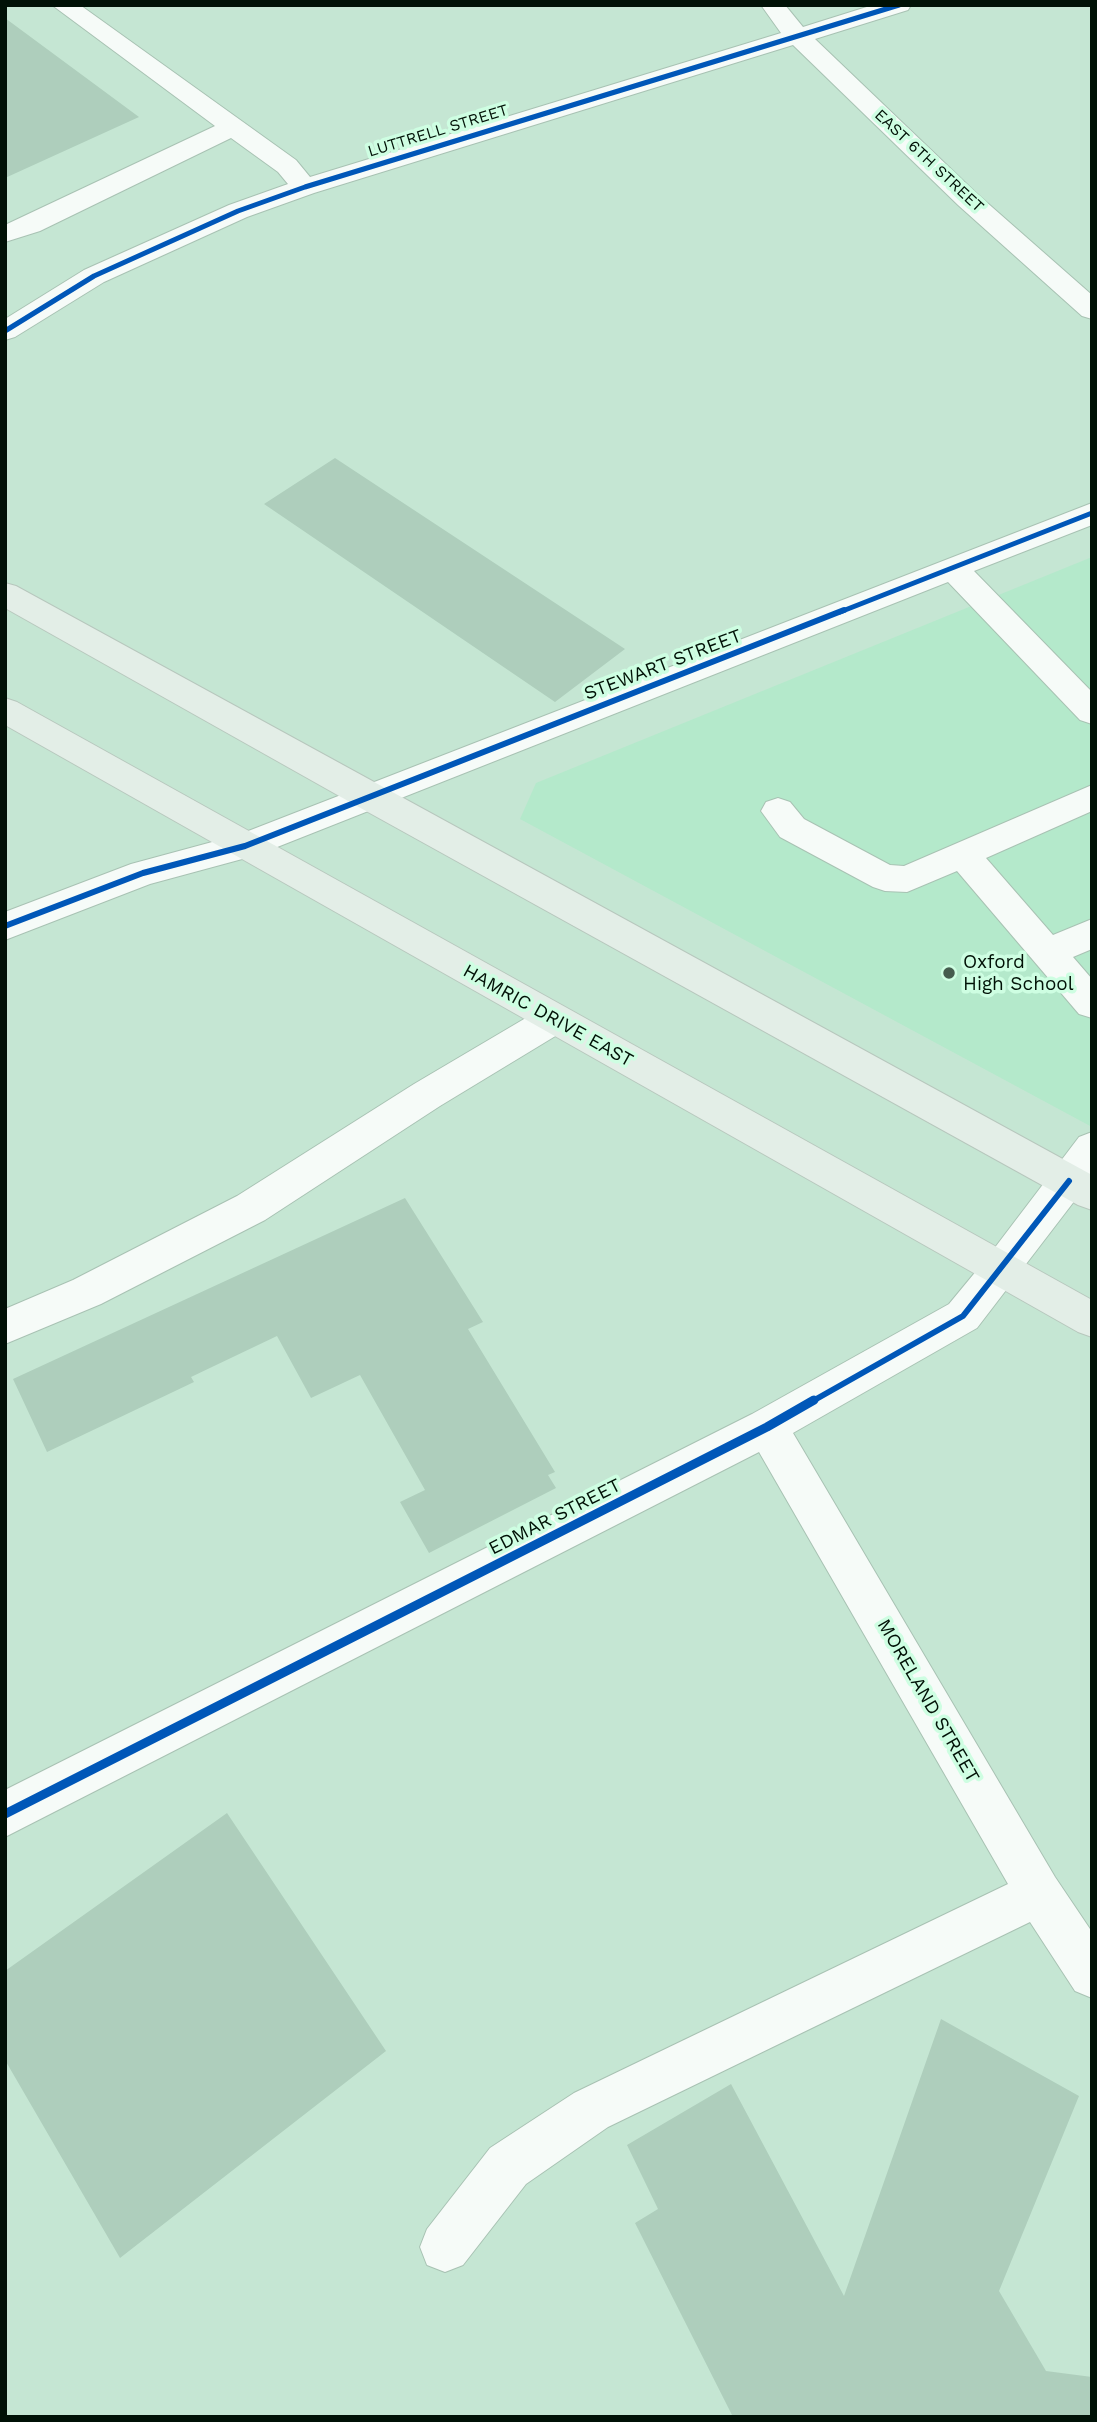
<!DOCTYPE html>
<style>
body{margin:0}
#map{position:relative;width:1097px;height:2422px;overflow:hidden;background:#c5e6d3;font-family:"Work Sans",sans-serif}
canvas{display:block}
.frame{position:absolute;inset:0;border:7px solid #001106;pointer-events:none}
</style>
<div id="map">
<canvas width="1097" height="2422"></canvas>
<div class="frame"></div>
</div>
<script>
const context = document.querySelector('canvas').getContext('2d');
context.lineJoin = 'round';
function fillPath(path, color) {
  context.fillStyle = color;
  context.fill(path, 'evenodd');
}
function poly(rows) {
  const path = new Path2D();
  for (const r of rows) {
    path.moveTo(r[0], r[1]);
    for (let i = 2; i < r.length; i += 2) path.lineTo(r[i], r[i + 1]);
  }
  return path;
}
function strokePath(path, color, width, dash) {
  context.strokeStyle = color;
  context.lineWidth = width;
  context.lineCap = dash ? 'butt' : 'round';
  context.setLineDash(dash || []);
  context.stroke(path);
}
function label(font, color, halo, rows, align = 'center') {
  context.font = font + ' "Work Sans",sans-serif';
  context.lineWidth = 7;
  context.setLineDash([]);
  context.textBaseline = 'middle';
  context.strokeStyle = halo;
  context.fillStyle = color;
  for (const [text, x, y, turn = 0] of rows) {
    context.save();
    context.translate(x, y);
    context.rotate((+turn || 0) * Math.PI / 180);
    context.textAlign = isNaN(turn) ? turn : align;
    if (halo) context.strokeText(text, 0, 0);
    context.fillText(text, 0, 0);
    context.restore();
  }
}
fillPath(poly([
 [1092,557,1092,1127,520,819,536,783]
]), '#b4e9cb');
fillPath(poly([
 [5,18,139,117,5,178],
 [335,458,625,649,555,702,264,504],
 [405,1198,483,1322,468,1329,555,1472,548,1475,556,1488,429,1553,400,1502,425,1490,360,1375,311,1398,277,1336,191,1377,194,1382,47,1452,13,1379],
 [227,1813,386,2051,120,2258,5,2060,5,1971],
 [941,2019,1079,2096,999,2291,1046,2371,1092,2377,1092,2417,733,2417,635,2223,658,2209,627,2145,731,2084,844,2296]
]), '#aecebc');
const minor = poly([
 [52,5,80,5,296,160,310,177,781,33,761,5,785,5,803,27,873,5,911,5,908,10,815,39,976,193,1092,295,1092,319,1082,316,958,205,793,45,314,193,247,217,104,282,15,337,5,340,5,319,84,270,229,205,288,184,278,172,231,138,40,231,5,242,5,225,215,126,52,5],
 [1092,503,1092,525,974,571,1092,692,1092,724,1080,720,948,582,257,855,150,884,5,940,5,912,131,864,238,835,1092,503],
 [1092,785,1092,811,986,858,1053,935,1092,919,1092,949,1073,957,1092,979,1092,1018,1079,1014,957,871,907,892,885,891,873,887,780,837,761,811,766,802,778,798,790,802,804,819,890,865,904,866,1092,785],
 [554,1005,567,1009,572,1019,567,1029,440,1106,265,1220,101,1304,5,1344,5,1309,73,1280,237,1196,414,1084,541,1009,554,1005],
 [1092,1132,1092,1178,977,1328,793,1433,1055,1877,1092,1932,1092,1998,1075,1991,1030,1922,608,2127,526,2184,463,2265,445,2272,427,2265,420,2247,427,2229,490,2148,574,2093,1008,1884,759,1452,5,1837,5,1790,752,1414,949,1304,987,1258,1079,1137,1092,1132]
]);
const major = poly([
 [5,583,16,586,1092,1175,1092,1210,1078,1205,357,806,5,608,5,583],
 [5,698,17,702,1092,1300,1092,1337,1078,1332,5,725,5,698]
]);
strokePath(minor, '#a8c2b3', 2);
strokePath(major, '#b7c7bd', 2);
fillPath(minor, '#f6fbf8');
fillPath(major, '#e3eee7');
strokePath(poly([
 [5,331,94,276,238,211,305,187,899,5],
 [840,612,1092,513]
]), '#0057b8', 5);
strokePath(poly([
 [5,926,143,873,245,846,844,610],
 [811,1402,963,1316,1069,1181]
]), '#0057b8', 6);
strokePath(poly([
 [5,1814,767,1427,814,1400]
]), '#0057b8', 9);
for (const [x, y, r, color] of [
 [949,973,7,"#455c4e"]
]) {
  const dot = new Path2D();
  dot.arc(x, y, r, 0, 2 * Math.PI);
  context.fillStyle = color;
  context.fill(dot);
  strokePath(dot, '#cefee2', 2.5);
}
label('16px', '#001106', '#cefee2', [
 ["LUTTRELL STREET",438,131,-17],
 ["EAST 6TH STREET",929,161,43]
]);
label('19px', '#001106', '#cefee2', [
 ["STEWART STREET",663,665,-21],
 ["HAMRIC DRIVE EAST",548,1016,29],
 ["EDMAR STREET",555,1517,-27],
 ["MORELAND STREET",928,1701,60]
]);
label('19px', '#001106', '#cefee2', [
 ["Oxford",963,962],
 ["High School",963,984]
], 'left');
</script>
